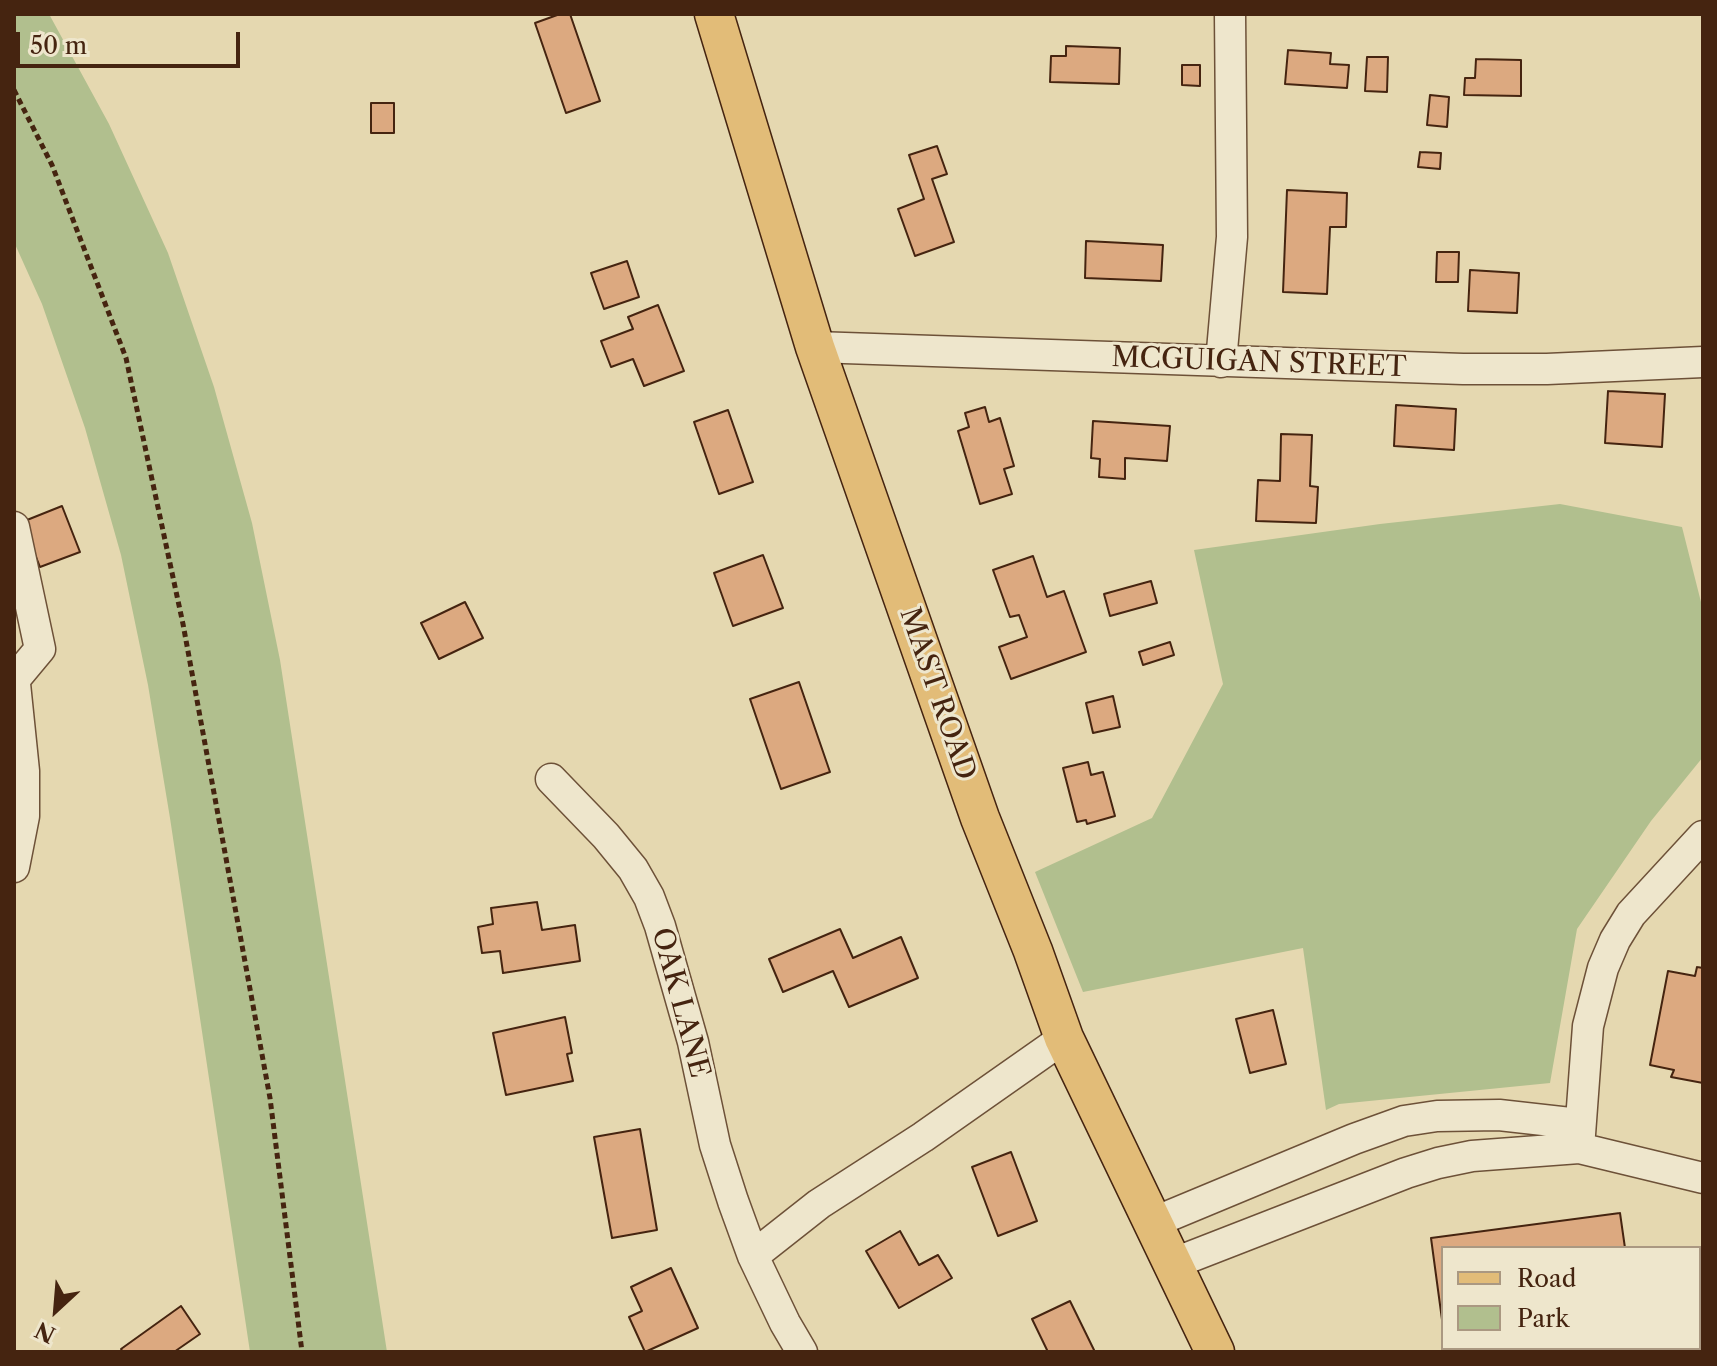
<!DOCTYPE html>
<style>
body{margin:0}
#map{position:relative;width:1717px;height:1366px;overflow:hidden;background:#e5d8b0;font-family:"Libre Caslon Text",serif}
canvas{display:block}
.frame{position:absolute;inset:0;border:16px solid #452410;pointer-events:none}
.legend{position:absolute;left:1441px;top:1246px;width:260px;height:104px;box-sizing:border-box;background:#eee6cc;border:2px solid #aa9881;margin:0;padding:10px 14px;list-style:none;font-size:24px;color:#452410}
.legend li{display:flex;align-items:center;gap:16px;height:40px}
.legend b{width:40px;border:2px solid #aa9881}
.north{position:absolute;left:16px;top:1270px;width:80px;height:80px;-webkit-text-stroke:6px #eee6cc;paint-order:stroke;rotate:206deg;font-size:22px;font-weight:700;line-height:32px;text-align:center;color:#452410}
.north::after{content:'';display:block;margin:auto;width:28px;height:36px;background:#452410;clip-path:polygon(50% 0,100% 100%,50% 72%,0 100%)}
.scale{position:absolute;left:16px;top:32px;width:224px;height:36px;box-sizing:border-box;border:4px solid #452410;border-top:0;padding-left:10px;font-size:24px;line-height:28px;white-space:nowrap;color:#452410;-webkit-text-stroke:6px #eee6cc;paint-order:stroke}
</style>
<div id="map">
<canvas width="1717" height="1366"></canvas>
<div class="frame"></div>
<ul class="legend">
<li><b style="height:10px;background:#e2bc78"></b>Road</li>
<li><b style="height:22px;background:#b1bf8e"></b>Park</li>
</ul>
<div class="north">N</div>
<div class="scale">50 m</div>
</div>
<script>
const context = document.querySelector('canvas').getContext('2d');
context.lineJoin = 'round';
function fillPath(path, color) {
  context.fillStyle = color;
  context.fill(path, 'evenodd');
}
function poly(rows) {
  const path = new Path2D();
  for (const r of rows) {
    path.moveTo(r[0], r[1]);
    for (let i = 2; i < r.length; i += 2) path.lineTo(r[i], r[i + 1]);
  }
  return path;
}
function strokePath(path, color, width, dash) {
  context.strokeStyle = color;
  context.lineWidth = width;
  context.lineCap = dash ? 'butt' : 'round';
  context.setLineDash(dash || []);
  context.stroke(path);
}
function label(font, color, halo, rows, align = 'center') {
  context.font = font + ' "Libre Caslon Text",serif';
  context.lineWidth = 6;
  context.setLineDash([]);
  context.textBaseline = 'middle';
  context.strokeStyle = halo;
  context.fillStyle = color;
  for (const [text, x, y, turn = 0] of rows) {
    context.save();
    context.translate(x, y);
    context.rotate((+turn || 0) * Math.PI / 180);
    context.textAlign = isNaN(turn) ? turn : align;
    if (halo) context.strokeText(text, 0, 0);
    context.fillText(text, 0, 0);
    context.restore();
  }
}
fillPath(poly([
 [14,14,49,14,109,124,168,253,214,387,252,523,280,660,387,1352,250,1352,170,818,148,685,121,555,85,428,42,304,14,242],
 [1560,504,1682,527,1703,610,1703,757,1651,821,1577,929,1550,1083,1339,1104,1326,1110,1303,948,1083,992,1035,872,1152,818,1223,684,1194,550,1380,524]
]), '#b1bf8e');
const building = poly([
 [560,14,570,14,600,101,566,113,535,23,560,14],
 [1066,46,1120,48,1119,84,1050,82,1051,56,1066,56,1066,46],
 [1288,50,1331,53,1330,64,1349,65,1347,88,1285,84,1288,50],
 [1367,57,1388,57,1387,92,1365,91,1367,57],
 [1476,59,1521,60,1521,96,1464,95,1465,78,1475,78,1476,59],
 [1182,65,1200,65,1200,86,1182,85,1182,65],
 [1430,95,1449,97,1447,127,1427,125,1430,95],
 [371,103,394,103,394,133,371,133,371,103],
 [937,146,947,174,932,179,954,242,915,256,898,209,924,199,909,155,937,146],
 [1420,152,1441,153,1440,169,1418,167,1420,152],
 [1287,190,1347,193,1346,227,1330,227,1327,294,1283,292,1287,190],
 [1086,241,1163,245,1161,281,1085,278,1086,241],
 [1437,252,1459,252,1458,282,1436,282,1437,252],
 [627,261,639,297,604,309,591,273,627,261],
 [1470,270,1519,273,1517,313,1468,311,1470,270],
 [658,305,684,371,644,386,633,359,611,367,601,341,633,329,628,317,658,305],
 [1608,391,1665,394,1662,447,1605,443,1608,391],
 [1396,405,1456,409,1454,450,1394,446,1396,405],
 [985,407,989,422,1000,418,1014,466,1004,469,1012,494,980,504,958,431,969,427,965,413,985,407],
 [728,410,753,482,719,494,694,422,728,410],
 [1093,421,1170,426,1167,461,1125,458,1125,479,1099,477,1100,459,1091,458,1093,421],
 [1281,434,1312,435,1310,486,1318,487,1316,523,1256,521,1258,480,1280,481,1281,434],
 [62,506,80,552,40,567,22,522,62,506],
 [763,555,783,608,733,626,714,573,763,555],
 [1033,556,1047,597,1064,591,1086,652,1011,679,999,647,1027,637,1019,615,1010,617,993,570,1033,556],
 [1151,581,1157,603,1110,616,1104,594,1151,581],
 [465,602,483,638,439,659,421,623,465,602],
 [1170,642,1174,655,1143,665,1139,652,1170,642],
 [799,682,830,772,781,789,750,699,799,682],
 [1113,696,1120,727,1093,733,1086,703,1113,696],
 [1088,762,1091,775,1103,772,1115,816,1087,824,1086,820,1077,822,1063,768,1088,762],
 [537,902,542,930,575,925,580,961,503,973,500,951,482,953,478,927,493,924,491,908,537,902],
 [840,929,853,958,901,937,918,978,849,1007,833,971,783,992,769,959,840,929],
 [1697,967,1703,968,1703,1083,1671,1077,1674,1070,1650,1065,1668,971,1695,976,1697,967],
 [1273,1010,1286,1064,1250,1073,1236,1019,1273,1010],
 [565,1017,572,1053,567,1054,573,1081,506,1095,493,1033,565,1017],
 [640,1129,657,1230,612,1238,594,1137,640,1129],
 [1011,1152,1037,1221,998,1236,972,1167,1011,1152],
 [1620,1213,1625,1248,1443,1248,1443,1327,1431,1238,1620,1213],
 [900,1231,919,1265,938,1255,952,1278,899,1308,866,1251,900,1231],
 [671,1268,698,1328,645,1352,629,1317,642,1311,631,1287,671,1268],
 [1070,1301,1095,1352,1048,1352,1032,1319,1070,1301],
 [181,1306,200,1334,174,1352,123,1352,121,1349,181,1306]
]);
fillPath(building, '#dca980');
strokePath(building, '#452410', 2);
const minor = poly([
 [815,347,1463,369,1547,369,1703,362],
 [1221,362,1232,237,1230,14],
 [14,527,40,649,15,679],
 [14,674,24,771,24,816,14,867],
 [551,779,606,836,633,869,649,897,660,926,693,1042,715,1145,733,1201,753,1256,785,1323,802,1352],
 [1703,836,1631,914,1615,940,1603,968,1588,1026,1579,1148,1703,1178],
 [1152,1223,1354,1139,1404,1121,1437,1116,1499,1115,1579,1124],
 [753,1256,819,1204,923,1137,1064,1038],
 [1172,1264,1406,1173,1438,1163,1472,1156,1579,1148]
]);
const major = poly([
 [714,14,815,347,980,818,1033,951,1064,1038,1215,1352]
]);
strokePath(minor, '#6d5138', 33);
strokePath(major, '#452410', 41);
strokePath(poly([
 [14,90,52,165,126,358,183,624,270,1098,302,1352]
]), '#452410', 5, [6, 4]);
strokePath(minor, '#eee6cc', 30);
strokePath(major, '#e2bc78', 38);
label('28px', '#452410', '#eee6cc', [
 ["MCGUIGAN STREET",1259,363,2],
 ["MAST ROAD",937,694,71],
 ["OAK LANE",680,1003,75]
]);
</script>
